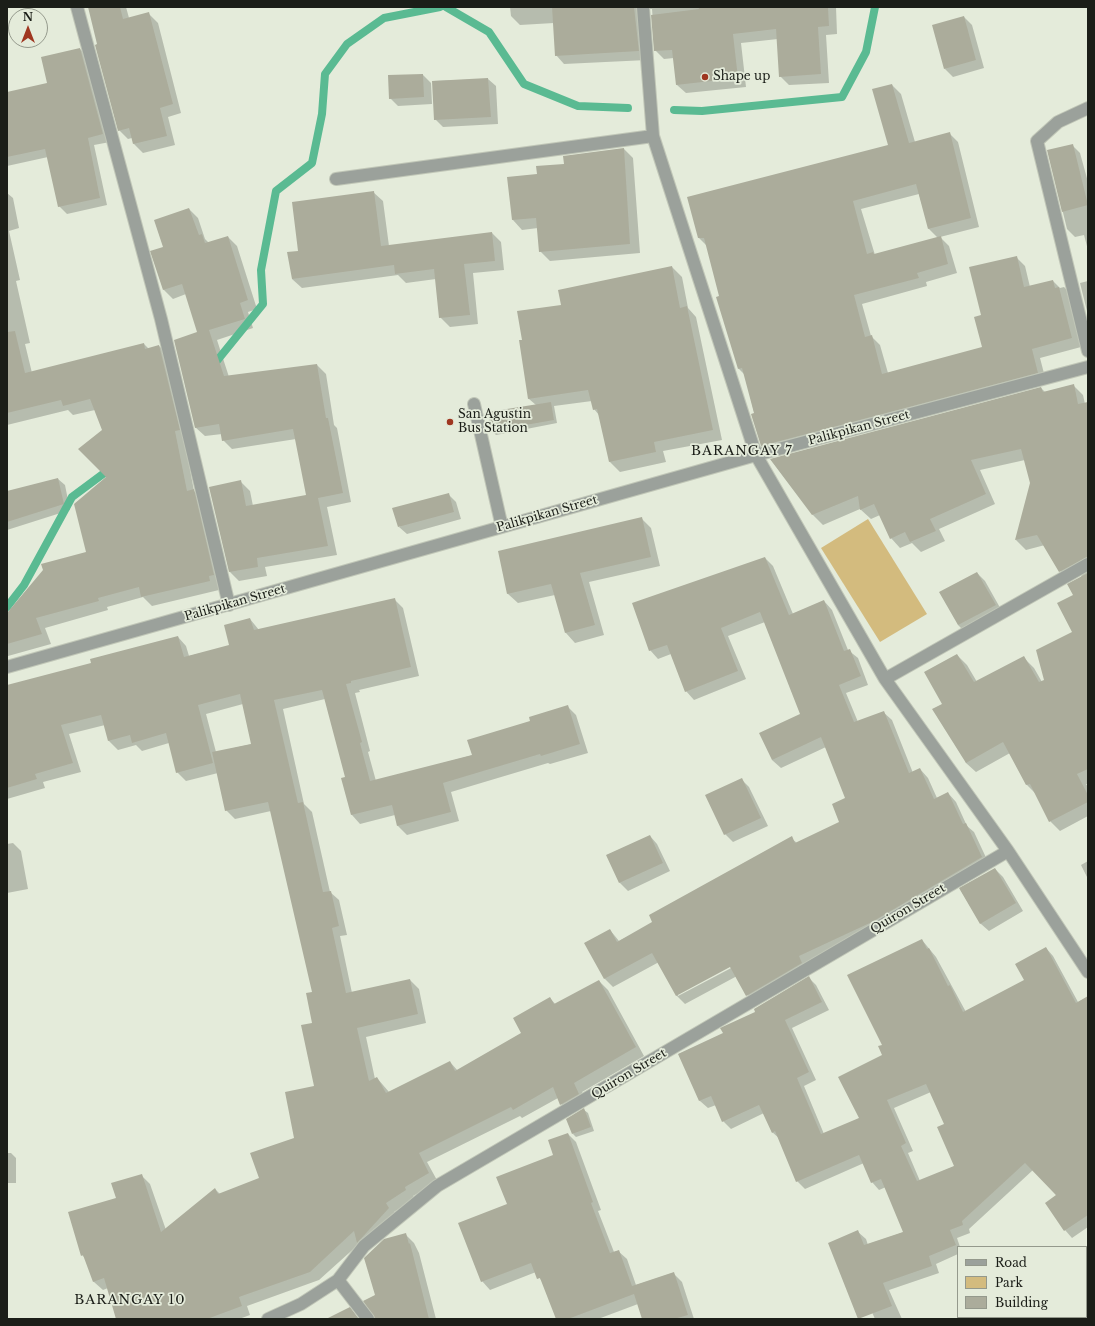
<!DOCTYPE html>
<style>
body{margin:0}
#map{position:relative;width:1095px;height:1326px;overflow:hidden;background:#e4ebda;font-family:"Libre Baskerville",serif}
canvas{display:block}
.frame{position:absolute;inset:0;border:8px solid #1b1e18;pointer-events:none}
.legend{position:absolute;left:957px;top:1246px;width:130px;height:72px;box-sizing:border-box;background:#e4ebda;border:1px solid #94998c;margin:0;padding:5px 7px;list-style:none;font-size:12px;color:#1b1e18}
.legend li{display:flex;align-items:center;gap:8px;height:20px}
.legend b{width:20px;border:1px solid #94998c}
.north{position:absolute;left:8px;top:8px;width:40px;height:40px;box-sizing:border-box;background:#e4ebda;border:1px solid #94998c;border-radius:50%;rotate:0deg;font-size:11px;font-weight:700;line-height:16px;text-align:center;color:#1b1e18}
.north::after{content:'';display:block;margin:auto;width:14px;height:18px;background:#9f3620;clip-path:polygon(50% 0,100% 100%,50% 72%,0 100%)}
</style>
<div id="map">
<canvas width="1095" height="1326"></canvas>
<div class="frame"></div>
<ul class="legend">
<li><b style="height:5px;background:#9ba19b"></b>Road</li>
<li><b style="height:11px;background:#d3bb7e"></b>Park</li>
<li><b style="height:11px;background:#abac9b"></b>Building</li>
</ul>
<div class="north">N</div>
</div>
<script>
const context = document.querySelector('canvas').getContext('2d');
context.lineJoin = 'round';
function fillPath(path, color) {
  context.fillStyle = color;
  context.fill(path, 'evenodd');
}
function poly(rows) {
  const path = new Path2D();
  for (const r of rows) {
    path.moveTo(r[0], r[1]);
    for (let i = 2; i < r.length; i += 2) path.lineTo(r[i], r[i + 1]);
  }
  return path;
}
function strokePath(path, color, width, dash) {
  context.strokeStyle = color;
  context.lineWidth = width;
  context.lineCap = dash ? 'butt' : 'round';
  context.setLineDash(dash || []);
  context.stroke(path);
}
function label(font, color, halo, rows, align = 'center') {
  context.font = font + ' "Libre Baskerville",serif';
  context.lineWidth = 3.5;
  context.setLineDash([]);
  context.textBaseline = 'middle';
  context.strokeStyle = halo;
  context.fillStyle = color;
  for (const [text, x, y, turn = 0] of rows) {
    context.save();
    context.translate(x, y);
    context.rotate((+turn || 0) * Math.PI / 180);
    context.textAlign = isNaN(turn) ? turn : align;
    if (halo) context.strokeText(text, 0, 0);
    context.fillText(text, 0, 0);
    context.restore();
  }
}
fillPath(poly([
 [868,519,927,614,880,642,821,548]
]), '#d3bb7e');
fillPath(poly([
 [89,7,126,7,129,18,149,14,158,23,181,113,168,117,175,145,143,153,134,144,132,138,128,139,119,130],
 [510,7,836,7,837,34,826,35,829,83,789,85,780,76,778,39,741,43,746,87,686,93,677,85,674,58,664,59,655,50,652,9,648,9,647,60,564,64,556,55,554,23,520,25,511,16],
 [964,17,972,25,984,68,953,77,945,69],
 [80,49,88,57,110,142,94,145,107,205,67,214,59,206,48,157,7,166,7,93,48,84],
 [423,75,431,83,432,104,398,106,390,98],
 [488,79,496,86,498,124,443,127,435,119,433,81],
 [892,85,901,94,915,142,949,133,958,142,979,227,940,237,949,246,957,273,926,282,927,286,862,304,871,336,880,345,888,373,983,348,982,316,1016,257,1025,266,1030,287,1053,281,1060,288,1064,287,1073,296,1082,334,1078,335,1081,347,1040,358,1046,381,771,454,762,445,745,375,739,369,707,246,699,238,889,146],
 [919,194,929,229,938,238,875,255,861,209],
 [1072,145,1080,153,1088,182,1088,250,1084,235,1075,237,1067,229,1048,151],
 [624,149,633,158,640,253,550,261,540,251,538,228,522,230,513,220,508,178,538,175,565,164],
 [373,192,383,201,389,246,492,233,501,242,504,270,473,273,478,324,450,327,440,317,436,279,406,283,398,275,302,288,292,279,300,252],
 [7,193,13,198,19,228,9,231,20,280,16,281,30,343,25,344,32,373,144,344,149,349,159,346,169,355,194,491,203,500,223,585,218,586,219,590,152,606,143,597,107,607,108,610,45,628,51,644,8,656,7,615,87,553,108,477,104,431,95,410,73,415,68,410,7,425],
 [189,209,198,218,205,239,209,243,228,237,237,246,257,309,248,312,253,328,217,340,229,377,317,365,326,374,334,425,337,428,351,502,327,507,337,555,265,567,267,576,239,581,230,572,241,482,250,491,253,506,307,496,296,439,232,449,223,440,222,434,205,436,195,427,199,332,186,294,173,299,164,290,164,248],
 [672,267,682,277,688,308,696,317,722,440,663,451,666,462,620,472,610,462,599,415,594,409,592,401,554,406,557,423,496,435,492,431,489,413,536,405,529,399,523,341,563,305],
 [1088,281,1088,315,1080,283],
 [1073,385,1083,395,1085,404,1088,403,1088,784,1086,784,1088,787,1088,816,1060,831,1050,821,1036,794,1027,785,1010,753,976,772,966,763,943,704,957,655,967,665,977,682,1024,658,1034,668,1042,682,1045,680,1073,633,1075,595,1082,574,1070,581,1060,571,1045,545,1026,550,1016,540,1031,483,1025,460,980,470,995,504,939,529,945,541,921,552,912,543,900,548,891,538,880,515,871,519,860,509,823,525,813,515,771,460,1041,388,1045,392],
 [58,479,65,485,70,510,7,530,7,492],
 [448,494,456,502,461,519,407,534,399,527],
 [642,519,651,528,660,566,589,582,604,635,575,643,566,633,555,595,518,603,508,594,499,552],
 [765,558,773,566,793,614,824,601,832,610,848,650,858,658,868,685,846,693,858,722,883,712,892,720,913,773,920,769,928,778,937,798,948,793,956,802,967,826,974,832,990,866,755,1003,747,995,737,976,685,1004,677,996,659,962,613,987,605,979,585,943,610,930,619,941,654,923,791,838,797,843,841,822,846,799,826,747,781,768,772,760,802,715,765,622,728,636,746,679,694,700,686,691,671,654,658,659,650,650],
 [734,964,735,966,678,996,678,994],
 [977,573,985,581,1003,613,966,633,958,625],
 [394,599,403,608,419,676,359,690,360,692,355,693,370,751,368,752,376,781,473,755,531,721,567,706,576,715,588,753,550,764,548,763,451,792,459,821,407,835,398,826,395,815,360,824,352,815,346,778,325,699,283,709,304,804,312,812,330,892,339,900,347,935,340,936,352,993,410,980,419,989,426,1023,366,1037,375,1079,377,1078,389,1092,450,1062,458,1071,522,1033,550,998,556,1005,599,981,608,990,644,1056,582,1092,587,1103,570,1113,561,1104,558,1098,522,1118,520,1116,427,1162,438,1182,413,1196,414,1199,394,1212,397,1217,359,1244,319,1280,247,1306,250,1315,239,1319,118,1319,108,1288,103,1290,94,1282,86,1259,82,1255,117,1198,141,1175,150,1184,166,1230,215,1189,220,1194,260,1179,296,1139,316,1087,313,993,271,811,235,819,226,810,218,773,186,781,177,772,169,743,142,751,136,745,118,750,109,741,105,725,69,734,81,772,43,782,45,788,7,799,7,686,92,664,178,637,186,646,189,656,230,646,250,619,259,630],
 [243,704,252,744,216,752,206,714],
 [741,779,749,787,768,826,733,842,725,834],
 [650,836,657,844,670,871,628,891,620,883,607,855],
 [13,843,21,851,28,889,7,893,7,844],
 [1088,861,1088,879,1081,865],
 [995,869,1003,877,1023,911,989,931,981,924,960,889],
 [922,940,936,957,966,1012,1025,981,1046,948,1053,956,1078,1002,1088,997,1088,1227,1072,1238,1065,1230,1057,1196,1033,1170,969,1229,970,1233,957,1238,960,1247,958,1247,958,1254,936,1264,939,1273,889,1290,902,1319,875,1319,840,1239,858,1232,866,1239,868,1245,904,1232,886,1187,879,1190,872,1182,864,1163,805,1189,797,1181,780,1139,772,1132,764,1113,731,1129,723,1121,716,1105,708,1108,700,1101,679,1054,724,1034,809,978,816,985,829,1010,792,1028,816,1080,804,1086,824,1134,860,1118,884,1056,883,1045],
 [931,1092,945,1125,955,1166,920,1181,908,1153,913,1151,894,1108],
 [584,1110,588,1113,594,1131,576,1137,573,1134],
 [568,1134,576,1142,601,1210,598,1211,614,1252,618,1251,627,1259,636,1285,674,1274,682,1282,694,1319,643,1319,638,1304,598,1319,557,1319,543,1283,536,1272,490,1290,482,1281,508,1205,555,1156],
 [7,1153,11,1153,16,1158,16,1183,7,1183],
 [405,1234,414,1243,419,1253,436,1319,376,1319,376,1295]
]), '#0003');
strokePath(poly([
 [446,7,489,32,524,84,578,106,628,108],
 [674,110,702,111,842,97,866,52,875,7],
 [210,365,216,362,263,304,261,270,276,191,312,163,322,114,325,74,347,44,384,18,440,7],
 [7,607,24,585,72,497,111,468]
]), '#5aba92', 8);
fillPath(poly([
 [88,7,120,7,123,19,149,12,173,104,160,108,167,136,133,144,129,128,118,131,95,45,97,44],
 [552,7,634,7,639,51,555,56],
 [698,7,828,7,829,26,818,27,821,74,779,77,776,29,733,34,738,78,676,85,672,50,654,51,651,15,699,9],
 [964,16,976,60,944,69,932,25],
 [80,48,103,134,88,138,100,198,58,207,45,149,7,157,7,92,47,83,41,57],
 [423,74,424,97,389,99,388,75],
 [488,78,491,117,434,120,432,81],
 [892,84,909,143,950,132,971,218,928,229,916,184,853,201,867,254,873,252,874,254,941,236,948,264,917,273,919,278,854,295,865,337,872,335,882,374,982,347,974,317,981,315,969,267,1017,256,1024,287,1053,280,1055,288,1059,287,1072,338,1032,349,1038,373,761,446,751,414,754,413,742,368,738,369,716,297,719,296,704,238,698,238,687,197,888,145,872,89],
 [1073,144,1088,205,1062,212,1047,150],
 [624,148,630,244,539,252,536,218,512,220,507,177,537,174,536,166,564,164,563,156],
 [374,191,381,246,492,232,495,261,464,264,470,315,439,318,434,269,395,274,394,265,292,279,287,252,298,251,292,202],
 [189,208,199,235,202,234,205,243,228,236,248,300,240,303,245,319,209,330,224,376,317,364,326,418,328,418,343,493,318,498,328,546,257,558,258,567,229,572,209,487,241,480,246,506,306,495,293,429,222,441,219,424,195,428,174,340,197,332,182,284,163,290,150,251,163,247,154,220],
 [672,266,680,308,687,306,713,430,654,442,656,452,609,462,597,409,593,410,588,390,528,399,519,340,522,340,517,311,561,305,558,290],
 [15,331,25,373,144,343,145,349,159,345,180,430,175,431,187,491,194,489,214,575,209,576,210,581,141,597,139,587,98,598,99,601,36,618,42,634,7,644,7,613,43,570,41,564,86,552,74,504,106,477,78,449,102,430,90,399,63,406,61,400,7,413,7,332],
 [1074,384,1078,404,1088,402,1088,557,1059,572,1037,535,1015,540,1030,483,1021,449,971,460,986,494,930,519,936,531,910,542,905,532,890,539,874,504,860,510,858,496,812,515,770,459,1041,387,1043,392],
 [551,402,554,420,491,431,488,412],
 [58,478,64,504,7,522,7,491],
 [449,493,454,512,398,527,392,508],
 [642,517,651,557,580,573,595,625,565,633,551,584,507,594,498,551],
 [765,557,789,615,824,600,844,651,850,649,861,676,839,685,854,722,884,711,909,773,920,768,934,799,948,792,963,824,966,823,982,857,872,922,799,956,802,963,746,996,730,967,676,996,652,953,604,979,584,943,610,929,617,942,652,922,649,915,792,836,795,843,839,822,832,804,845,798,821,737,772,760,759,733,800,714,760,612,721,628,738,671,685,692,667,645,649,651,632,603],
 [977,572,996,605,958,625,939,592],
 [1088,573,1088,769,1077,774,1088,795,1088,802,1049,822,1030,784,1026,785,1003,742,966,763,932,709,942,704,924,672,957,654,974,682,1024,656,1039,682,1044,680,1036,650,1072,632,1057,603,1073,595,1067,584],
 [395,598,411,667,351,681,351,683,346,684,362,742,360,743,370,781,472,755,467,740,530,721,529,717,568,705,580,744,541,756,540,754,443,783,451,812,397,826,392,805,351,815,341,778,345,777,322,690,274,700,298,803,303,802,323,892,331,891,339,926,332,928,346,993,410,979,418,1014,357,1028,369,1081,377,1077,386,1093,450,1061,455,1071,521,1033,513,1018,550,997,554,1004,599,980,636,1047,574,1083,579,1094,560,1105,553,1087,513,1110,511,1107,419,1153,429,1173,405,1187,406,1190,386,1203,389,1208,357,1243,354,1231,310,1272,239,1297,242,1306,207,1319,116,1319,104,1278,93,1282,83,1255,81,1256,68,1212,116,1198,111,1183,142,1174,161,1232,215,1188,218,1194,259,1178,250,1153,294,1138,285,1092,314,1086,301,1025,312,1023,306,993,312,992,268,802,225,811,212,752,251,744,240,694,198,705,213,763,176,773,166,733,132,743,130,735,108,741,101,715,61,725,73,763,35,774,37,779,7,788,7,685,91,663,90,659,178,636,184,657,229,645,224,625,250,618,254,630],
 [742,778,761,818,724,835,705,795],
 [650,835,663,863,619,883,606,855],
 [995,868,1016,903,980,924,959,888],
 [922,939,927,949,929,948,948,986,950,985,963,1012,1024,980,1015,964,1046,947,1076,1003,1088,996,1088,1215,1064,1231,1045,1203,1056,1195,1025,1163,962,1221,963,1225,950,1230,956,1245,929,1256,932,1266,883,1283,892,1306,858,1319,828,1243,858,1230,864,1245,903,1232,881,1179,871,1183,859,1155,796,1182,775,1131,772,1133,759,1105,722,1122,711,1096,699,1101,678,1054,723,1033,720,1028,755,1012,754,1009,809,976,822,1002,785,1020,809,1072,797,1078,821,1134,859,1118,838,1077,882,1055,878,1046,882,1045,847,975],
 [926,1084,944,1124,937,1127,954,1166,917,1181,901,1146,906,1143,887,1100],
 [584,1108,591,1127,572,1134,566,1119],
 [568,1133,593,1202,591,1203,610,1253,619,1250,632,1286,674,1272,688,1315,674,1319,642,1319,634,1294,568,1319,556,1319,540,1278,537,1279,531,1263,481,1282,458,1223,507,1204,496,1177,553,1155,548,1140],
 [406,1233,409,1244,410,1243,429,1319,375,1319,363,1301,375,1295,364,1258,384,1239],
 [350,1307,359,1319,326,1319]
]), '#abac9b');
const minor = poly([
 [77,7,161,319,229,605],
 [643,7,653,136,756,455,885,679,1008,851,1088,972],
 [1088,108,1058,122,1037,141,1088,351],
 [336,179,653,136],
 [474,404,502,527],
 [7,667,756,455,1088,367],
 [885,679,1088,564],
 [338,1280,368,1319],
 [268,1319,301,1304,338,1280,364,1246,437,1186,1008,851]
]);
strokePath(minor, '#c0c6b7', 14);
strokePath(minor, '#9ba19b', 12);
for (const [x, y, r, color] of [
 [705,77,4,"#9f3620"],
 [450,422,4,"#9f3620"]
]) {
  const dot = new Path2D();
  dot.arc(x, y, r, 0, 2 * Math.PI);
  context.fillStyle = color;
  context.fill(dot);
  strokePath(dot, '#e4ebda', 1.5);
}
label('12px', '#1b1e18', '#e4ebda', [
 ["Shape up",713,77],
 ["San Agustin",458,415],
 ["Bus Station",458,429]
], 'left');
label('12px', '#1b1e18', '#e4ebda', [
 ["Palikpikan Street",859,428,-15],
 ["Palikpikan Street",547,514,-16],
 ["Palikpikan Street",235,603,-16],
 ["Quiron Street",908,909,-31],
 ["Quiron Street",629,1074,-31]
]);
context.letterSpacing = '1px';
label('13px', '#1b1e18', '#e4ebda', [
 ["BARANGAY 7",742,451],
 ["BARANGAY 10",130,1300]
]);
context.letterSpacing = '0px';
</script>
